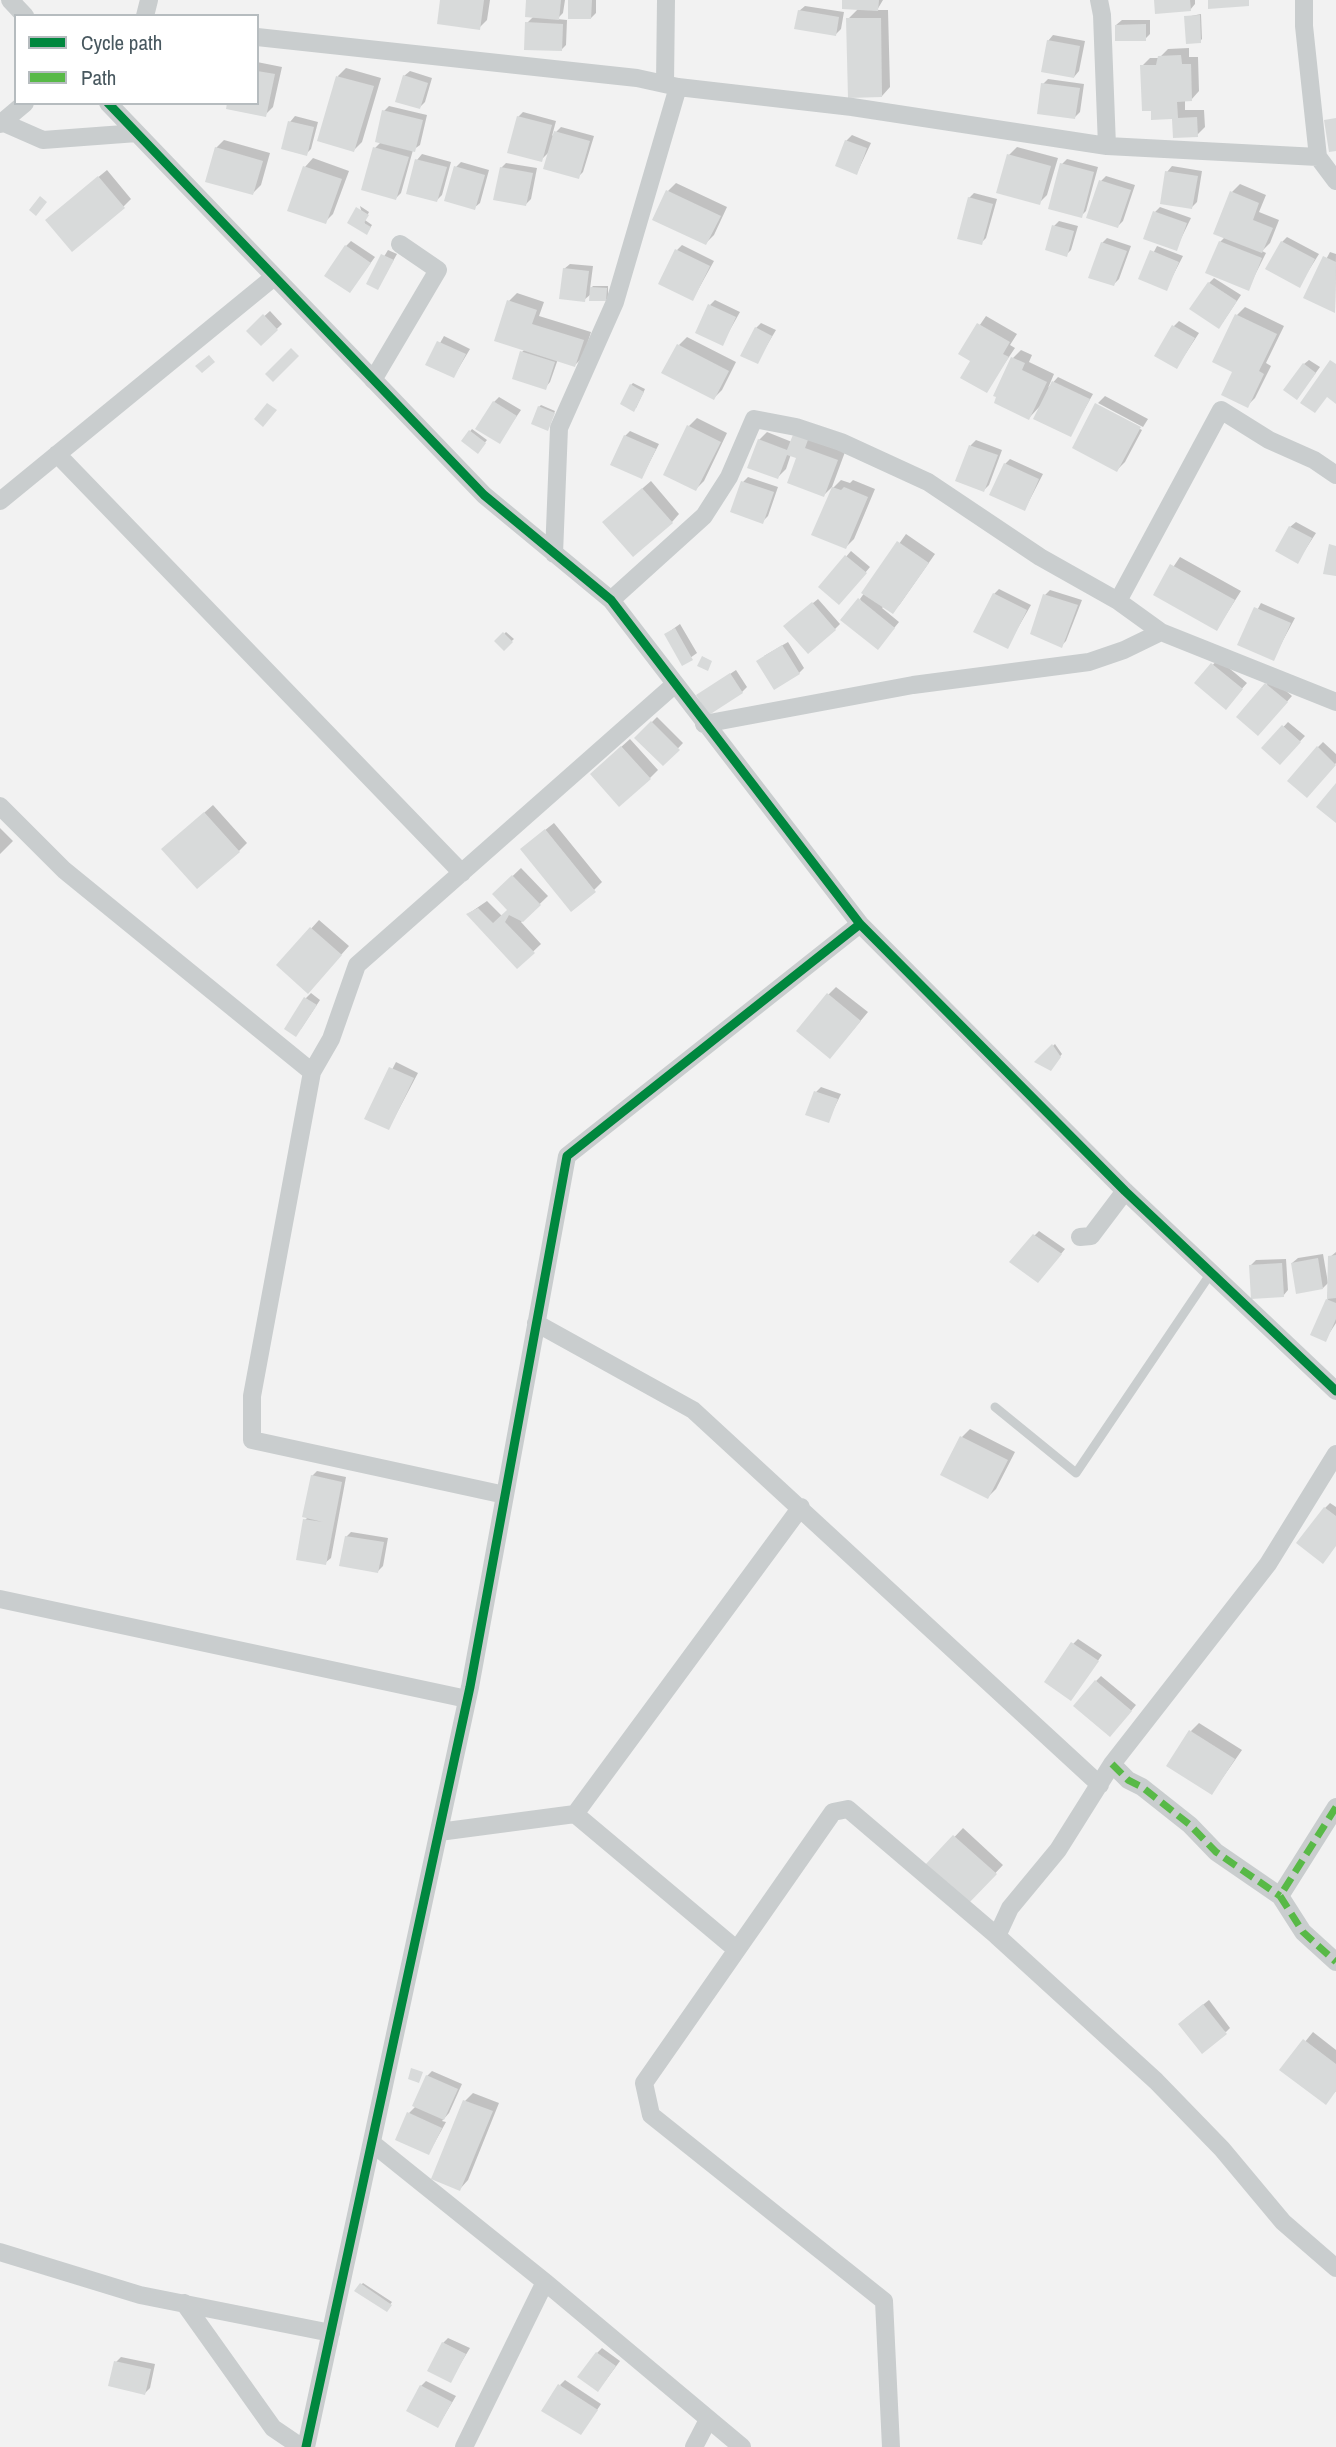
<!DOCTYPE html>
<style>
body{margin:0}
#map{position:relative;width:1336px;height:2447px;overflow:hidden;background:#f2f2f2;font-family:"Archivo Narrow",sans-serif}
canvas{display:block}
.legend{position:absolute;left:14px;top:14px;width:245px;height:91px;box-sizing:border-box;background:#fff;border:2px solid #b6bcbf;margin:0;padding:9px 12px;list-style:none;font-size:21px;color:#48585f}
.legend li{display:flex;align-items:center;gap:14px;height:35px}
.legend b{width:35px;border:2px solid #b6bcbf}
</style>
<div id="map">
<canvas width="1336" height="2447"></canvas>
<ul class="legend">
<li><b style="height:9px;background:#00873e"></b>Cycle path</li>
<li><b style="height:9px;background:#58b947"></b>Path</li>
</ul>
</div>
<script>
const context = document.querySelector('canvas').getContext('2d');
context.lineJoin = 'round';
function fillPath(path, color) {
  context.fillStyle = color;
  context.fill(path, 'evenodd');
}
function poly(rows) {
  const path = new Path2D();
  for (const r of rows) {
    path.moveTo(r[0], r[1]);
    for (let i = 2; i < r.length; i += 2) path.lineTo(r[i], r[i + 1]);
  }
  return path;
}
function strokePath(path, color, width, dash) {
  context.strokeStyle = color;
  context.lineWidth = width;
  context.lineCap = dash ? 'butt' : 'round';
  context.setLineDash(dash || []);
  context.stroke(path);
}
fillPath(poly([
 [442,0,490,0,487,20,479,28],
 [528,0,565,0,563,13,557,19,567,20,566,45,561,50,527,23,534,16],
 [570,0,596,0,596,13,591,18],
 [844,0,883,0,877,10,888,10,890,87,882,96,848,19,859,8],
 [1155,0,1195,0,1195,4,1190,10],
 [805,6,844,12,841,29,836,34,799,11],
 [1201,14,1202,39,1200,41,1186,17],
 [1122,20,1150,20,1150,34,1145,39,1116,25],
 [1053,35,1085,41,1079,71,1074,77,1048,41],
 [1189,48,1189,57,1198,57,1199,91,1191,100,1185,100,1185,110,1204,110,1205,127,1197,135,1174,117,1142,66,1150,58,1159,58,1168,49],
 [257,62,282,67,273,107,265,115,257,103],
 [346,68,381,78,362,142,354,150,338,76],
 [410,71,432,78,425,102,420,107,404,76],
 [1048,79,1084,84,1080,112,1075,117,1043,84],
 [389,106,427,115,420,145,413,150,401,193,396,198,375,148,381,142,384,111],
 [523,112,556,121,552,136,561,127,594,136,583,172,578,177,550,151,541,160,518,117],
 [295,116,318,122,311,149,306,154,290,122],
 [852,135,871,143,857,173,846,141],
 [224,140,270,153,261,185,253,193,216,148],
 [1017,147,1058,158,1047,195,1039,203,1009,155],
 [422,154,451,162,442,195,437,200,417,160],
 [313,158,349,171,333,214,325,222,305,167],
 [1067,159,1098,167,1086,211,1081,216,1062,164],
 [461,162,489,170,480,203,474,208,456,167],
 [506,163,537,168,531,199,526,204,501,168],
 [1172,166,1202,171,1197,202,1192,207,1167,172],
 [107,170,131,199,123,207,56,212],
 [1106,176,1135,185,1123,221,1118,226,1101,181],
 [676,183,727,207,714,235,706,243,668,191],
 [1240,184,1266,195,1259,212,1279,220,1270,243,1262,251,1266,253,1248,289,1220,242,1225,237,1232,192],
 [974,193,997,199,986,238,981,243,969,198],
 [360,206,369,212,365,220,372,225,367,233],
 [1160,207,1191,218,1176,249,1155,212],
 [1059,221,1078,226,1071,250,1066,255,1054,226],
 [1287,237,1319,254,1299,286,1282,242],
 [1107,238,1131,246,1119,279,1114,284,1102,243],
 [351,241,375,257,350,291,346,246],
 [682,245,714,261,693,299,677,250],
 [1157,246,1183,256,1166,289,1140,278],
 [388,250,397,254,378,288,368,283],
 [1330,252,1336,254,1335,311,1306,297],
 [570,264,593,266,590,289,593,286,608,286,608,298,606,300,591,294,584,300,564,269],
 [1214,278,1241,295,1223,322,1209,283],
 [517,293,544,302,539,316,591,332,583,357,575,365,558,359,550,382,545,388,522,352,525,349,509,301],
 [715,300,740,312,722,344,710,305],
 [1245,307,1284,326,1266,363,1271,366,1255,398,1247,406,1235,371,1237,315],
 [270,311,282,324,261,344,248,331],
 [986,316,1017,334,1010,345,1015,348,986,391,972,361,960,354],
 [1179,321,1199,333,1177,367,1174,326],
 [761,323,776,330,757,362,756,328],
 [444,336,470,349,454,376,428,364],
 [687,337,736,362,722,390,714,398,679,345],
 [1021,350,1032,355,1029,362,1054,374,1048,388,1058,377,1093,394,1070,435,1041,405,1029,418,1013,358],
 [1309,360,1320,367,1301,393,1304,364],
 [633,383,645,389,636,408,631,385],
 [1105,396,1148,419,1143,427,1098,403],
 [499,397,521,410,499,442,494,402],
 [541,405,555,411,549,426,539,407],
 [1097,406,1142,430,1125,462,1117,470],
 [697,418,727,433,704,481,696,489,689,426],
 [472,429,487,440,478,451,463,440],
 [630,431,659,444,642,477,625,436],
 [767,432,792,442,796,433,845,452,832,487,824,495,798,457,791,454,786,469,778,477,759,440],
 [976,440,1002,450,989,485,984,490,958,480,971,445],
 [1010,459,1043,474,1025,509,1005,464],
 [748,477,778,487,768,516,763,521,743,482],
 [841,480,850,483,853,480,875,489,854,539,846,547,833,488],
 [651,481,679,514,672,522,613,514],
 [1296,522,1316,533,1298,561,1290,527],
 [906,534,935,554,900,604,892,612,884,606,882,608,899,622,882,643,860,599],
 [851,551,870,567,844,598,820,587],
 [1180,557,1241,591,1217,629,1155,594],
 [999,589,1031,605,1007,647,994,594],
 [1050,590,1082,600,1066,641,1061,646,1045,595],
 [818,599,840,624,835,629,791,621],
 [1261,603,1295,618,1273,659,1239,644],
 [680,624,697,653,683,663,666,634],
 [506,632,514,639,504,648,497,641],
 [788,642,804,668,799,673,764,656],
 [1218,659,1247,683,1230,702,1197,683],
 [736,670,747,687,742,692,698,695],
 [1272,679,1292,696,1263,729,1238,717],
 [657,717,683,743,663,764,636,738],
 [1288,722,1305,736,1280,763,1264,748],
 [630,739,658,770,650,778,600,766],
 [1323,742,1336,754,1336,763,1312,791,1318,747],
 [213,805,247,843,239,851,172,841],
 [554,823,602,882,594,890,530,842],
 [0,828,13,841,0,854],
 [521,868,548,896,521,922,541,944,517,967,468,914,487,901,502,916,509,910,494,894],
 [319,920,349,946,316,983,278,965],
 [836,987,868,1012,838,1048,828,995],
 [311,993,320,1000,301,1029,306,998],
 [1055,1044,1062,1054,1050,1068,1037,1061],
 [396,1062,418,1073,389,1128,367,1118],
 [821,1087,841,1094,828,1121,816,1092],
 [1039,1231,1065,1249,1043,1276,1034,1236],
 [1336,1252,1336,1323,1325,1340,1330,1257],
 [1323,1254,1328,1283,1323,1288,1292,1263,1298,1258],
 [1286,1259,1288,1290,1283,1296,1251,1265,1256,1260],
 [970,1429,1015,1452,996,1489,988,1497,962,1437],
 [317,1471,346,1477,331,1558,325,1563,305,1520,308,1517,312,1476],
 [1330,1503,1336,1507,1336,1545,1325,1508],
 [351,1532,388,1538,383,1566,378,1571,346,1537],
 [1078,1639,1102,1655,1071,1699,1073,1644],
 [1101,1676,1136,1705,1115,1730,1096,1681],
 [1199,1723,1242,1750,1212,1793,1191,1731],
 [963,1828,1003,1865,968,1902,928,1865],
 [1209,2000,1230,2028,1226,2032,1185,2019],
 [1313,2032,1336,2050,1336,2091,1325,2103,1282,2070],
 [432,2071,462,2084,449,2113,442,2121,446,2122,429,2153,409,2113,416,2106,427,2076],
 [473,2093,499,2103,468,2180,460,2189,465,2101],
 [363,2283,392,2302,386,2310,361,2285],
 [448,2338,470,2348,450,2381,443,2343],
 [602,2348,620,2361,603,2384,597,2353],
 [121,2357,155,2364,150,2388,145,2393,116,2362],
 [565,2380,601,2404,585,2428,560,2385],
 [426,2381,456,2396,438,2426,421,2386]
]), '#0003');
fillPath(poly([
 [440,0,484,0,480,30,437,24],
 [526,0,561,0,559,20,525,17],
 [568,0,592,0,591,19,568,19],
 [842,0,879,0,878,11,842,9],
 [1154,0,1190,0,1191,11,1155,14],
 [1208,0,1249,0,1249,6,1208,9],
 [798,10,839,17,836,36,794,29],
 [1200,15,1201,43,1186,44,1184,16],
 [846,18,881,18,882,97,848,98],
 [525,22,563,24,562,51,524,50],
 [1146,24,1146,41,1115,41,1115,25],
 [1047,40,1080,46,1074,78,1041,72],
 [1181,55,1182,64,1191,64,1192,101,1177,102,1178,118,1197,117,1198,137,1173,138,1172,119,1151,120,1151,111,1142,111,1140,65,1156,65,1158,56],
 [257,71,275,74,266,117,226,109,227,103,257,103],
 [403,75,428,83,420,109,395,102],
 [336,76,374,86,354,152,317,141],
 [1041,83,1080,88,1075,119,1037,114],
 [382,110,423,120,415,152,375,142],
 [517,116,552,125,542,162,507,153],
 [1336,118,1336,151,1329,152,1324,120],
 [288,121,314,127,307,156,281,149],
 [554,131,590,141,579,179,543,169],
 [845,140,867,148,857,175,835,166],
 [215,147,263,161,253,195,205,182],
 [373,147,409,157,396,200,361,190],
 [1007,154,1051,166,1040,205,996,193],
 [415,159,447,167,437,202,406,194],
 [1060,163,1094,172,1082,218,1048,209],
 [303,166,342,179,326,224,287,211],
 [454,166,485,175,475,210,444,201],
 [500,167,533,173,526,206,493,200],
 [1165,171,1198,176,1192,209,1160,204],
 [98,176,125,208,72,252,45,220],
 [1099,180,1131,190,1118,228,1086,218],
 [666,190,721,216,706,245,652,220],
 [1230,191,1259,203,1253,220,1273,228,1262,253,1213,234],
 [40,196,47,202,36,216,29,210],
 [968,197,993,204,982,245,957,239],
 [356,207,369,215,364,223,371,227,367,235,347,223],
 [1153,211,1187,223,1177,251,1143,239],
 [1052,225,1074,231,1067,257,1045,250],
 [1219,241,1262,258,1249,291,1205,273],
 [1281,241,1315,259,1300,288,1265,269],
 [1101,242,1127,251,1114,286,1088,278],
 [345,245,371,263,350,293,324,276],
 [675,249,710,266,693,301,658,284],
 [1150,250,1179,262,1167,291,1138,279],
 [381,254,394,260,378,290,366,284],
 [1323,256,1336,262,1335,313,1303,298],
 [563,268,589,271,585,302,559,299],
 [1208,282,1237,301,1219,329,1189,309],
 [590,287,607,288,606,301,589,301],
 [507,300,537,310,532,324,584,340,575,367,494,341],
 [708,304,736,317,723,346,695,333],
 [263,314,278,330,261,346,246,331],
 [1235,314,1277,334,1259,371,1264,374,1248,408,1221,395,1232,372,1212,362],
 [977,323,1010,342,1003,354,1009,357,987,393,960,378,970,361,958,354],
 [1172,325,1195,338,1177,369,1154,356],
 [755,327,772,336,758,364,740,356],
 [437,341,466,354,454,378,425,365],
 [677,344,729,371,714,400,661,373],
 [291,348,299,356,273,382,265,374],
 [520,351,555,362,546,390,512,379],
 [209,355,215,362,202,373,195,366],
 [1011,357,1025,363,1022,370,1047,382,1029,420,994,403,996,397,993,396],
 [1330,360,1336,364,1336,404,1327,397,1315,413,1300,403],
 [1303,363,1316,373,1297,400,1283,390],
 [1052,381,1090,399,1071,437,1033,419],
 [630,384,644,392,634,412,620,404],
 [493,401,517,416,500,444,475,429],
 [267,403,277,410,263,427,254,419],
 [1095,403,1141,427,1117,472,1072,448],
 [538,406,555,413,548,431,531,424],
 [687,425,721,442,696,491,663,475],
 [469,430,486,443,478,454,461,441],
 [794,432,809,437,805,448,838,460,824,497,787,483,796,458,787,455,778,479,747,468,758,439,787,450],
 [624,435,656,449,642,479,610,465],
 [969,445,998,455,984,492,955,481],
 [1004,463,1039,479,1025,511,989,495],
 [741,481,774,492,763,524,730,512],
 [832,487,841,490,844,487,868,497,846,549,811,535],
 [642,488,673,523,633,557,602,522],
 [1289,526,1312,538,1298,564,1275,551],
 [897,541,929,563,893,614,861,593],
 [1329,544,1336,546,1336,576,1323,574],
 [845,555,867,573,839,605,818,587],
 [1170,564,1235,600,1217,631,1153,595],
 [993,593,1027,610,1008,649,973,632],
 [1043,594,1078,605,1062,648,1030,634],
 [858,598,895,628,878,650,840,620],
 [812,602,836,630,808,654,783,626],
 [1254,607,1291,623,1274,661,1237,645],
 [675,628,693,660,682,666,664,634],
 [503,632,513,642,504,651,494,641],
 [782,645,800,674,774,690,756,661],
 [702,656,712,661,708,671,697,666],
 [1211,663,1243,689,1226,710,1194,683],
 [730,673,743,693,709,715,696,695],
 [1265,683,1288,702,1258,736,1236,717],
 [651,721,680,750,663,766,634,738],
 [1282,725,1301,742,1280,765,1261,748],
 [621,746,651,779,619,807,590,774],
 [1317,746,1336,765,1307,798,1287,781],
 [1336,783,1336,823,1316,807],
 [204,812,240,852,197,889,161,849],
 [545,829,596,892,571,912,520,849],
 [512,875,541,905,523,922,509,915,505,922,535,953,517,969,466,914,478,908,493,923,507,910,492,894],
 [310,927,342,955,308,994,276,965],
 [827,993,861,1021,830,1059,796,1031],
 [304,997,317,1005,296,1037,284,1029],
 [1052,1044,1061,1057,1051,1071,1034,1062],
 [389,1067,414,1078,389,1130,364,1119],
 [814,1091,838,1099,829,1123,805,1115],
 [1033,1234,1062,1254,1038,1283,1009,1262],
 [1336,1255,1336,1298,1327,1299,1328,1256],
 [1318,1258,1323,1289,1296,1294,1291,1263],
 [1282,1263,1284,1297,1251,1299,1249,1265],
 [1326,1299,1336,1303,1336,1319,1326,1342,1310,1335],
 [960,1436,1008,1460,988,1499,940,1475],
 [311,1475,342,1482,326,1565,296,1560,303,1519,323,1522,302,1517],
 [1324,1507,1336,1516,1336,1546,1323,1564,1296,1543],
 [345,1536,384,1542,378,1573,339,1566],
 [1071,1642,1099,1661,1071,1701,1044,1682],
 [1095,1680,1132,1711,1110,1737,1073,1706],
 [1189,1730,1235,1759,1212,1795,1166,1766],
 [953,1835,997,1874,968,1904,925,1865],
 [1203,2004,1227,2034,1202,2054,1178,2024],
 [1303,2039,1336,2064,1336,2091,1326,2105,1279,2070],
 [411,2068,423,2072,419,2083,408,2079],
 [426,2075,458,2089,444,2120,412,2106],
 [463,2100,493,2111,460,2191,431,2179],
 [407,2112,442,2128,429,2155,395,2140],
 [360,2283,392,2305,387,2312,354,2291],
 [442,2342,466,2354,451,2383,427,2371],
 [596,2352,616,2366,598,2392,577,2377],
 [114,2361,151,2369,145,2395,108,2386],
 [558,2384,598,2410,581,2435,541,2411],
 [420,2385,452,2402,438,2428,406,2411]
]), '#d8dada');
strokePath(poly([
 [995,1407,1076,1473,1211,1273]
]), '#c9cdce', 9);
strokePath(poly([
 [10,0,25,16],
 [1099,0,1102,15,1107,146],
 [1304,0,1304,26,1318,157,1336,181],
 [145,16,149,0],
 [257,37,637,78,678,87,852,107,1107,146,1318,157],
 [665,84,666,0],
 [108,103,484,495,611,600,860,924,1125,1191,1336,1391],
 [2,122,43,140,137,133],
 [0,124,25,103],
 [373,380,438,270,400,244],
 [57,454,462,873],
 [0,501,274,277],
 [554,554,559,428,615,302,678,87],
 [611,600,704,516,729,477,754,419,796,427,841,442,928,482,1040,557,1118,601,1161,632,1336,702],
 [1118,601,1221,410,1269,440,1314,460,1336,475],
 [704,724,913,685,1089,662,1124,650,1161,632],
 [0,806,64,870,312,1072],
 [1080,1237,1091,1236,1125,1191],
 [536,1323,693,1410,1100,1785],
 [1336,1454,1268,1564,1112,1764,1058,1850,1010,1908,997,1936,1156,2081,1222,2149,1283,2222,1336,2268],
 [505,1495,252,1440,252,1396,312,1072,331,1039,357,965,674,685],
 [0,1599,467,1699],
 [1112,1764,1128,1780,1142,1787,1190,1825,1216,1852,1280,1896],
 [1336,1807,1280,1896,1303,1932,1336,1962],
 [439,1832,575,1814],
 [737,1950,575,1814,801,1507],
 [372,2143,545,2282,742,2447],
 [0,2252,140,2295,331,2333],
 [184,2303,273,2428,301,2447],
 [306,2447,470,1687,567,1156,860,924],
 [464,2447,545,2282],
 [694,2447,708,2420],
 [891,2447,884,2301,651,2115,644,2083,833,1812,848,1809,997,1936]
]), '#c9cdce', 18);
strokePath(poly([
 [1112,1764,1128,1780,1142,1787,1190,1825,1216,1852,1280,1896],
 [1336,1807,1280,1896,1303,1932,1336,1962]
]), '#58b947', 7, [14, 7]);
strokePath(poly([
 [108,103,484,495,611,600,860,924,1125,1191,1336,1391],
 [306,2447,470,1687,567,1156,860,924]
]), '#00873e', 9);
</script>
